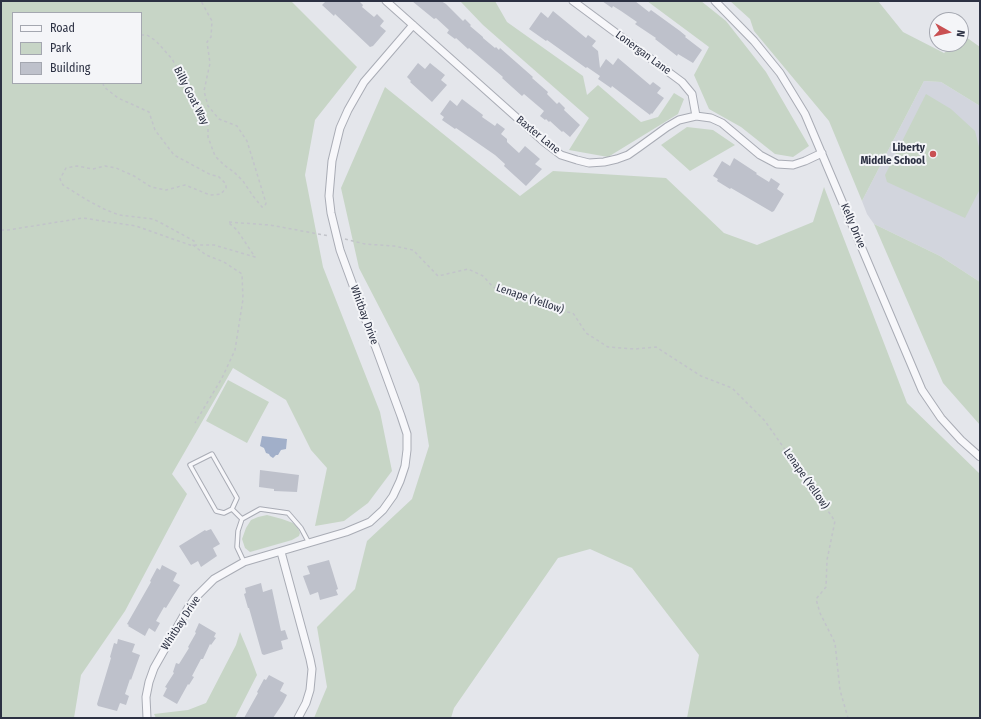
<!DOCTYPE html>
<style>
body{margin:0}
#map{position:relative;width:981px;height:719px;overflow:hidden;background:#e4e6eb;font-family:"Fira Sans Condensed",sans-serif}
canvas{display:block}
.frame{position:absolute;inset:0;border:2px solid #2c3143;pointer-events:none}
.legend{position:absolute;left:12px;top:12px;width:130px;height:72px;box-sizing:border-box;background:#f4f5f8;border:1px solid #a4a7b0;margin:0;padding:5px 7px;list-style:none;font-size:12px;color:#2c3143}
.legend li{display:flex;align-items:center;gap:8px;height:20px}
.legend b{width:20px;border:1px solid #a4a7b0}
.north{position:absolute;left:929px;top:12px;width:40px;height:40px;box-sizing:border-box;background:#f4f5f8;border:1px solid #a4a7b0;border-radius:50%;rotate:98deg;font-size:11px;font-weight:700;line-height:16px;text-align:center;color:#2c3143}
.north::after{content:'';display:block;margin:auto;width:14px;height:18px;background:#c95052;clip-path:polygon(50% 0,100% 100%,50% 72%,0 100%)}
</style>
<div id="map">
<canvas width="981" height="719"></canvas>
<div class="frame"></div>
<ul class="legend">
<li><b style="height:5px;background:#f7f7fa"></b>Road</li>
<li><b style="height:11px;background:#c7d5c6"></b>Park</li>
<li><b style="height:11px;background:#bec1cb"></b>Building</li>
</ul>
<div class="north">N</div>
</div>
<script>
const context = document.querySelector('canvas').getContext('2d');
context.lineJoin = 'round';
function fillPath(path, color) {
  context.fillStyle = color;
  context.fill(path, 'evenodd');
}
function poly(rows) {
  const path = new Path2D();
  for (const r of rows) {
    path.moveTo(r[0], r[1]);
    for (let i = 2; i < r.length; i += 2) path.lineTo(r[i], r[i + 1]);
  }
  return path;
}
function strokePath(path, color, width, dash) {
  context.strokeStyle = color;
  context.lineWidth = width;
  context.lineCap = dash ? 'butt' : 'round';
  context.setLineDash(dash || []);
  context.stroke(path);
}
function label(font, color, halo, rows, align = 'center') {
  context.font = font + ' "Fira Sans Condensed",sans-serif';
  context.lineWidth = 4;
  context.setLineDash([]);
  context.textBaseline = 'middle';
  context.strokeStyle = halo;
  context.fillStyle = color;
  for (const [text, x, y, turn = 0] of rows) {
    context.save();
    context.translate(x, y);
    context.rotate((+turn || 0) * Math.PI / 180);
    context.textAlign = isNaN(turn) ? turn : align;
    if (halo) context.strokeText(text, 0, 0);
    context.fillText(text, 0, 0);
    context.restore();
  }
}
fillPath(poly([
 [924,81,941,82,980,106,980,282,940,256,874,224,867,214,862,201]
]), '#d2d5dd');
fillPath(poly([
 [1,1,42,1,45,2,51,1,291,1,357,67,315,120,305,175,323,267,380,412,392,471,368,503,344,521,315,526,327,468,311,450,286,400,233,368,172,474,187,494,125,611,81,675,74,718,1,718],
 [13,13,141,13,141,83,13,83],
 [460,1,495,1,507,22,583,76,587,95,598,85,641,122,658,117,674,93,684,99,678,114,608,157,569,150,589,118,483,25],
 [647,1,701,1,726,21,766,72,809,146,793,157,775,154,741,127,709,109,694,75,709,47],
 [730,1,878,1,903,32,944,53,956,44,961,44,961,40,966,37,980,47,980,106,941,82,924,81,862,201,829,121,754,31,750,19],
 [385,87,520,196,553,171,666,178,724,233,757,245,813,222,824,187,907,403,980,474,980,718,687,718,699,655,632,568,590,549,558,558,454,708,451,718,314,718,327,687,317,627,355,589,367,541,412,499,429,446,419,384,359,268,341,188],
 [926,94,951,109,975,131,980,151,980,189,965,218,887,182,885,175],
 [687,127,713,130,735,145,690,171,661,145],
 [874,224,940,256,980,282,980,425,943,383],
 [228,380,269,402,247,443,206,421],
 [267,515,282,519,293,523,298,528,300,533,299,536,292,540,250,552,245,548,242,539,246,528,251,520,258,517],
 [240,632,248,651,257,675,235,718,156,718,154,714,188,710,206,703,236,645]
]), '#c7d5c6');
fillPath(poly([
 [262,436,287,439,286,449,281,450,278,455,276,455,273,458,270,456,269,454,266,453,264,448,260,446]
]), '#a1afc9');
fillPath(poly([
 [326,1,359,1,363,5,362,7,374,17,377,14,384,21,380,26,386,31,373,46,370,47,335,14,334,16,322,5],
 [412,1,441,1,446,4,463,21,465,19,471,25,470,26,483,37,483,38,495,48,496,47,499,50,500,48,533,77,532,78,548,92,547,94,557,104,559,102,565,108,564,110,580,125,570,137,563,131,562,132,550,121,549,122,546,119,545,120,540,116,544,111,524,94,522,96,502,78,503,77,469,48,468,49,456,38,455,39,447,33,449,30,436,18,434,19],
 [602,1,635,1,649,12,651,10,680,31,686,36,685,37,702,50,693,63,678,54,677,56,655,39,656,38,635,24,637,22,621,11,613,6,612,8],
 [553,11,586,38,588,35,596,41,592,46,598,51,600,68,606,59,613,65,618,58,650,85,653,82,661,88,657,93,664,98,652,114,651,113,650,115,612,86,611,88,598,79,600,76,587,67,586,68,547,40,546,41,529,29,541,12,548,18],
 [418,63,425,69,430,63,445,75,441,80,447,85,432,102,410,82,411,81,407,77],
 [462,99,483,115,482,117,495,126,497,123,505,129,501,134,507,139,507,142,519,153,525,146,540,159,535,164,542,169,526,186,504,166,505,164,495,155,456,128,455,129,442,120,444,117,440,114,450,100,457,106],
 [734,158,757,173,756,174,769,182,771,178,780,184,777,189,784,194,774,211,772,212,731,188,730,189,717,181,718,179,713,176,722,161,730,166],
 [260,470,299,475,297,492,274,491,274,489,259,487],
 [211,529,220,544,213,548,217,556,201,567,198,561,191,565,179,546,205,530,206,531],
 [329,560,338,589,336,590,338,595,320,600,318,592,310,595,303,576,310,574,307,566],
 [162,565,177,573,173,581,180,585,166,608,164,607,156,621,160,623,155,632,149,628,145,636,128,626,129,625,127,624,151,582,150,581,157,568,160,570],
 [261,583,263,592,272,589,281,631,285,630,288,639,281,641,283,649,264,655,262,654,249,608,248,608,244,594,246,593,245,588],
 [199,623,216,633,214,637,216,638,211,645,210,644,203,659,201,659,192,676,194,677,189,685,188,684,177,704,163,696,167,688,165,687,174,673,173,672,176,663,179,664,189,648,188,647,196,633,195,632],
 [118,639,135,644,132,652,140,655,131,680,130,679,125,694,129,696,126,705,120,703,117,711,98,706,97,704,111,658,110,657,114,643,117,644],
 [269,675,284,683,280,691,287,695,283,703,273,718,244,718,258,693,257,692,264,679,266,680]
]), '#bec1cb');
const service = poly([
 [232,509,224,513,216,511,190,465,212,454,237,498,232,509,242,519],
 [244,562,237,547,238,531,242,519,260,509,288,513,301,528,309,543]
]);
const minor = poly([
 [386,1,544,142,561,155,577,160,589,163,604,162,617,159,628,155,638,148,667,127,679,120,696,116,711,118,722,123,760,155,777,164,793,165,805,161,822,153],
 [573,1,682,82,692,94,696,116],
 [715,1,754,41,780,73,805,114,922,390,941,418,961,440,980,457],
 [281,552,310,659,312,669,310,690,306,703,298,718],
 [147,718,146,697,149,682,154,668,188,608,195,598,214,579,244,562,346,532,370,522,383,510,393,496,400,481,405,466,407,450,407,434,401,416,340,250,331,213,329,196,332,161,340,128,348,110,364,82,413,25]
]);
strokePath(service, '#a9acb5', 5.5);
strokePath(minor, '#a9acb5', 9);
strokePath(poly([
 [141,35,147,35,156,41,172,59,182,76,198,109,204,118,208,127,208,137,215,156,224,165,234,172,243,181,253,196,262,207,265,206,266,203,247,141,237,126,219,119,208,106,204,91,210,63,207,42,211,37,212,21,201,1],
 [103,83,104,87,118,98,149,112,155,130,174,155,211,175,218,176,226,184,226,188,221,194,210,195,185,185,166,190,151,187,134,176,116,168,105,166,93,169,77,166,66,168,60,179,63,185,87,200,104,209,119,215,153,219,163,224,194,241,193,245,206,255,224,262,242,274,243,299,235,350,222,378,195,423],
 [1,230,8,230,83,218,136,226,190,245,214,245,255,257,237,230,228,222,270,225,329,236],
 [345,239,365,244,394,246,413,250,438,276,468,269,483,276,493,287,520,294,557,310,573,313,586,333,608,347,635,349,656,347,701,376,732,388,765,421,835,521,827,560,826,587,816,599,820,613,835,643,840,690,848,718]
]), '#c2c4ca', 1.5, [3, 3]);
strokePath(service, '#f7f7fa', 3.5);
strokePath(minor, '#f7f7fa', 7);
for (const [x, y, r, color] of [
 [933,154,4,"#c95052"]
]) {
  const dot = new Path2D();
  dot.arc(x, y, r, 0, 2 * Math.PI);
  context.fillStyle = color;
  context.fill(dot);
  strokePath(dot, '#f4f5f8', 1.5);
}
label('11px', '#2c3143', '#f4f5f8', [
 ["Lonergan Lane",643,53,36],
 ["Billy Goat Way",191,96,63],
 ["Baxter Lane",538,135,39],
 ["Kelly Drive",853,226,67],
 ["Lenape (Yellow)",530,299,19],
 ["Whitbay Drive",364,315,70],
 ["Lenape (Yellow)",806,479,55],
 ["Whitbay Drive",181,623,-57]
]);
label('bold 11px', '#2c3143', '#f4f5f8', [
 ["Liberty",925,148],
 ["Middle School",925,161]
], 'right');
</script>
